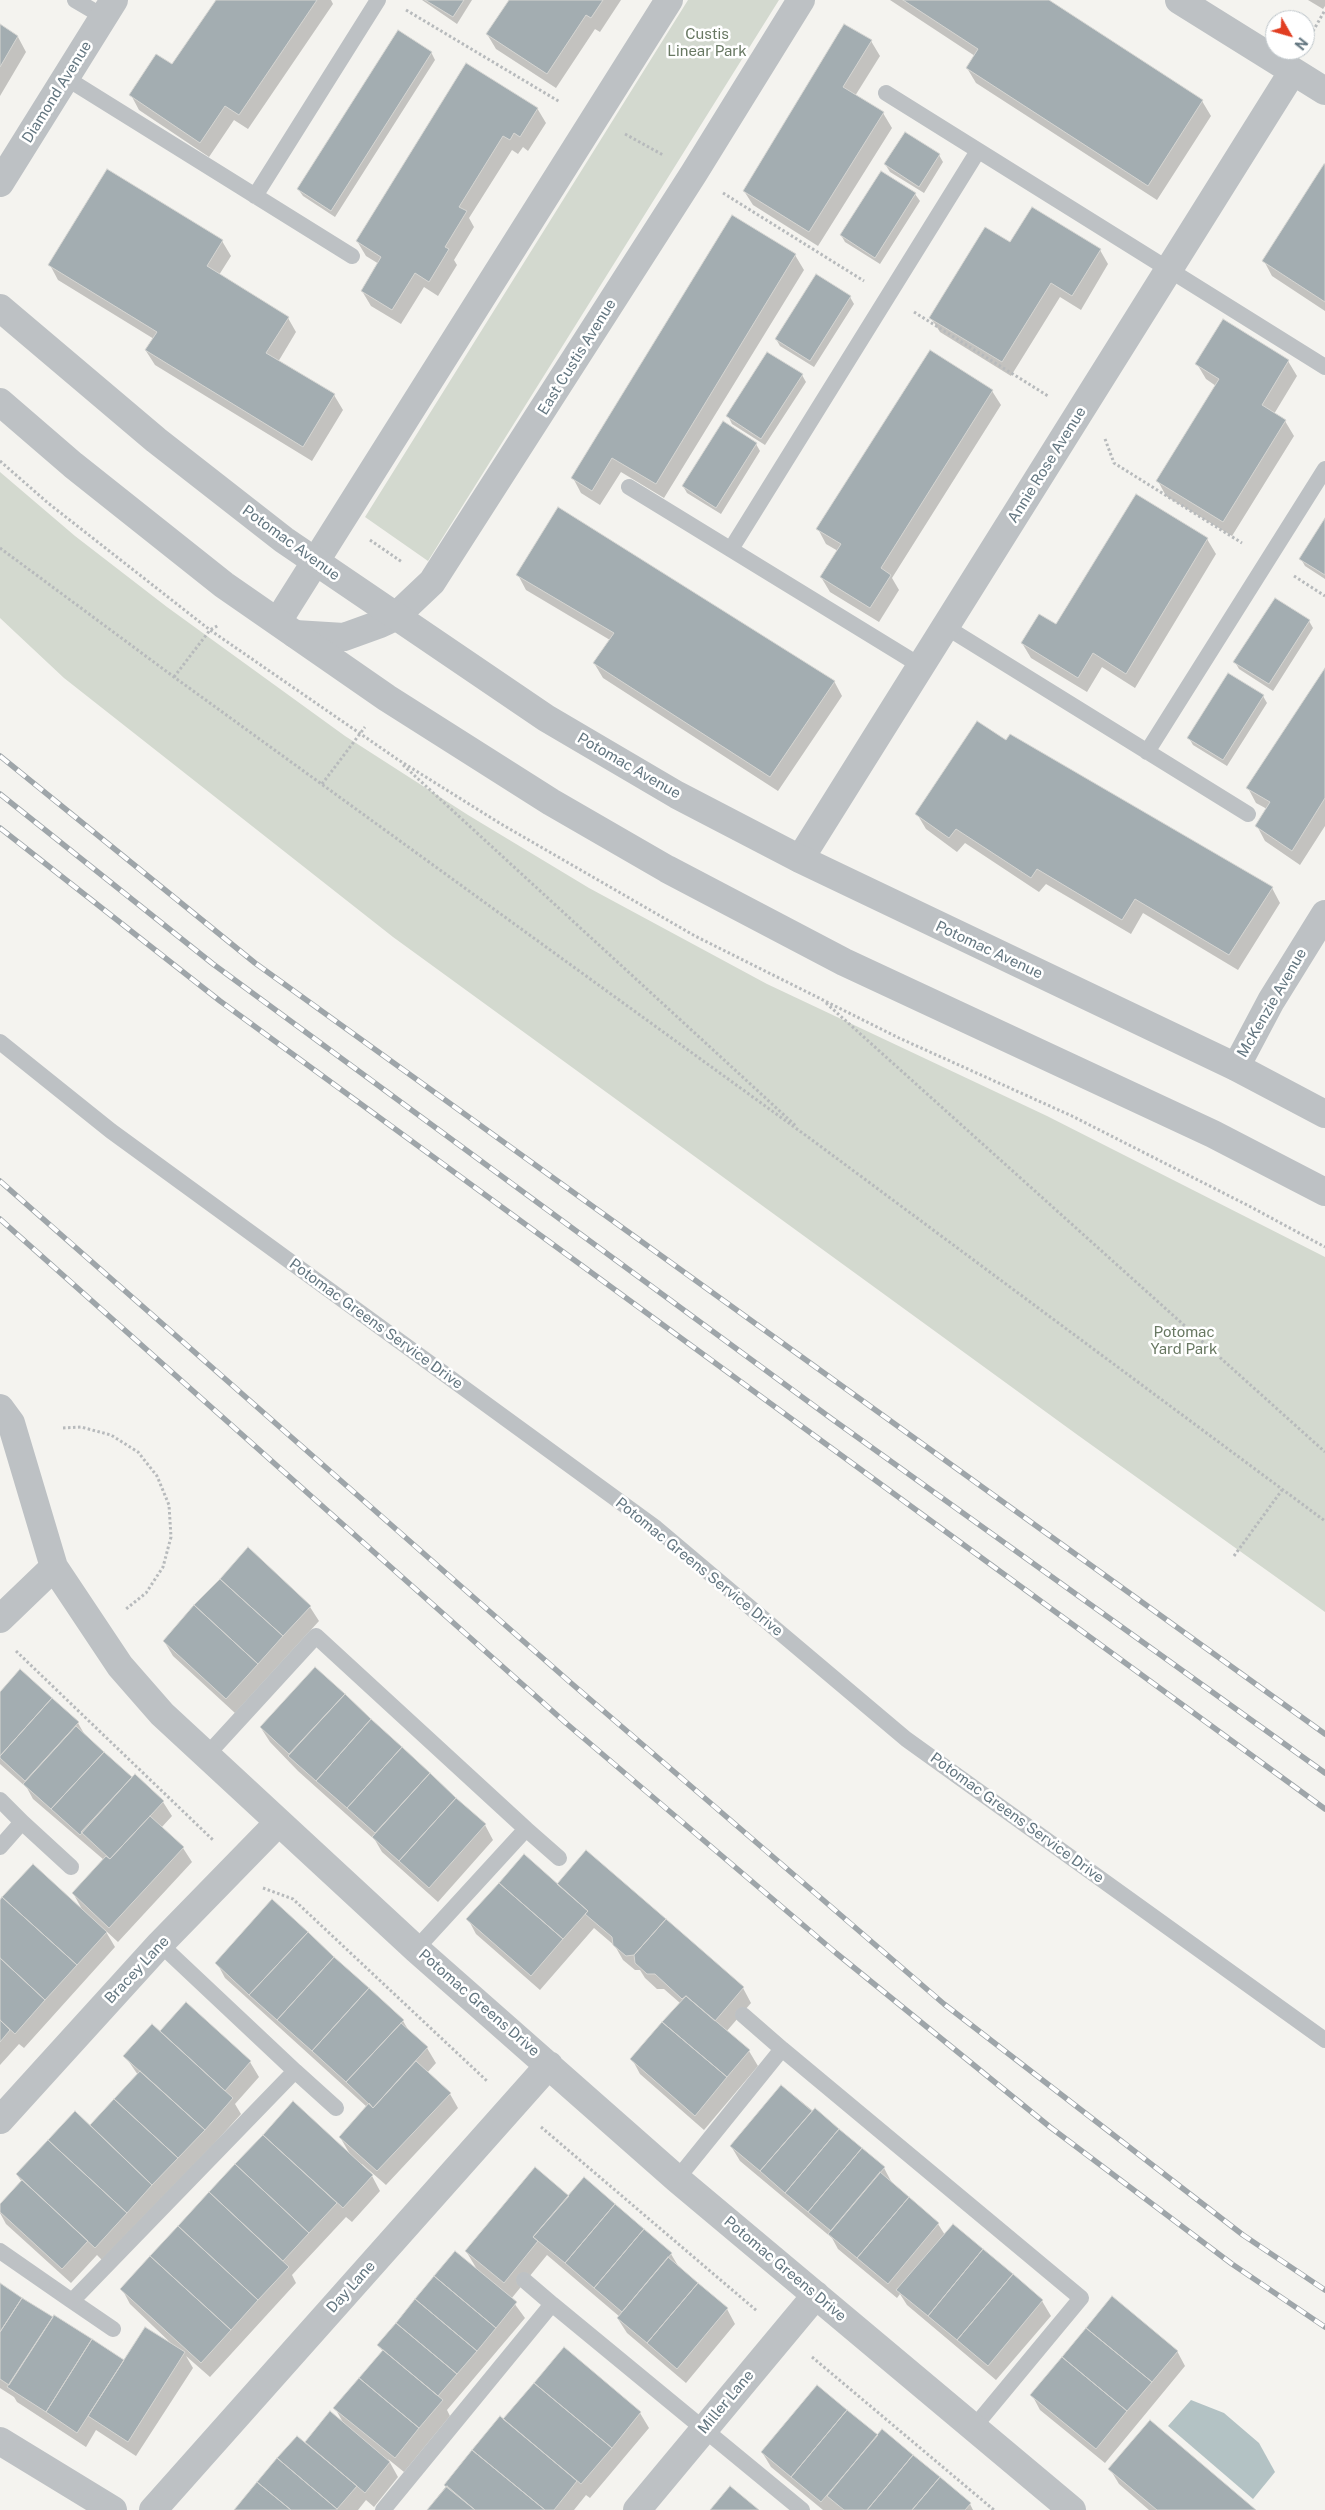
<!DOCTYPE html>
<style>
body{margin:0}
#map{position:relative;width:1325px;height:2510px;overflow:hidden;background:#f4f3ef;font-family:"Public Sans",sans-serif}
canvas{display:block}
.north{position:absolute;left:1265px;top:10px;width:50px;height:50px;box-sizing:border-box;background:#fff;border:1px solid #c1c8cc;border-radius:50%;rotate:128deg;font-size:14px;font-weight:700;line-height:20px;text-align:center;color:#637680}
.north::after{content:'';display:block;margin:auto;width:18px;height:22px;background:#e13e22;clip-path:polygon(50% 0,100% 100%,50% 72%,0 100%)}
</style>
<div id="map">
<canvas width="1325" height="2510"></canvas>
<div class="north">N</div>
</div>
<script>
const context = document.querySelector('canvas').getContext('2d');
context.lineJoin = 'round';
function fillPath(path, color) {
  context.fillStyle = color;
  context.fill(path, 'evenodd');
}
function poly(rows) {
  const path = new Path2D();
  for (const r of rows) {
    path.moveTo(r[0], r[1]);
    for (let i = 2; i < r.length; i += 2) path.lineTo(r[i], r[i + 1]);
  }
  return path;
}
function strokePath(path, color, width, dash) {
  context.strokeStyle = color;
  context.lineWidth = width;
  context.lineCap = dash ? 'butt' : 'round';
  context.setLineDash(dash || []);
  context.stroke(path);
}
function label(font, color, halo, rows, align = 'center') {
  context.font = font + ' "Public Sans",sans-serif';
  context.lineWidth = 5;
  context.setLineDash([]);
  context.textBaseline = 'middle';
  context.strokeStyle = halo;
  context.fillStyle = color;
  for (const [text, x, y, turn = 0] of rows) {
    context.save();
    context.translate(x, y);
    context.rotate((+turn || 0) * Math.PI / 180);
    context.textAlign = isNaN(turn) ? turn : align;
    if (halo) context.strokeText(text, 0, 0);
    context.fillText(text, 0, 0);
    context.restore();
  }
}
fillPath(poly([
 [688,0,779,0,428,561,365,517],
 [0,472,75,536,167,607,345,736,468,815,589,888,767,984,1047,1116,1325,1257,1325,1612,1079,1436,393,937,64,678,0,618]
]), '#d3d9cf');
fillPath(poly([
 [1191,2400,1224,2413,1259,2443,1275,2472,1253,2499,1168,2426]
]), '#b3c2c4');
fillPath(poly([
 [217,0,331,0,333,4,248,129,234,120,209,157,139,110,131,95,172,66],
 [422,0,472,0,457,24],
 [510,0,621,0,600,32,595,29,556,88,496,49,487,34],
 [890,0,1046,0,1202,101,1211,116,1157,200,976,83,967,68,975,56],
 [1308,0,1325,0,1325,6,1323,9],
 [0,26,18,37,26,52,0,96],
 [844,26,871,41,880,56,855,96,883,113,892,128,818,246,753,205,744,191],
 [431,52,435,60,335,217,303,196,298,189],
 [537,108,546,123,528,151,523,147,518,154,512,150,469,218,474,227,454,260,457,265,438,296,424,287,401,324,371,306,362,291,379,264,366,256,357,241],
 [939,155,943,162,924,193,890,172,885,164],
 [1325,166,1325,311,1272,276,1264,261],
 [107,171,222,241,231,256,219,275,288,318,296,332,278,362,334,395,343,410,312,461,155,365,146,351,154,339,58,280,50,265],
 [881,172,915,194,920,201,880,264,845,242,841,235],
 [733,217,795,255,804,270,664,498,621,472,600,505,581,493,573,478],
 [1010,244,1100,250,1108,264,1081,310,1060,297,1011,376,940,332,931,318],
 [850,297,854,304,814,367,780,346,776,339],
 [1288,361,1297,376,1274,414,1285,421,1294,436,1232,536,1166,496,1158,481,1216,386,1206,379,1197,364],
 [802,375,806,382,765,445,732,424,728,416],
 [992,391,1001,405,892,578,899,590,879,622,830,592,821,577,838,551,826,544,818,529],
 [723,423,756,444,760,451,721,514,687,493,683,486],
 [1325,520,1325,579,1305,566,1301,559],
 [1207,539,1216,554,1135,688,1102,667,1087,692,1031,658,1022,643],
 [518,575,834,681,842,696,778,791,603,678,594,663,610,640,526,590],
 [1309,621,1313,628,1273,691,1239,669,1235,662],
 [1325,670,1325,826,1300,865,1265,841,1257,826,1267,809,1256,803,1248,788],
 [1263,696,1267,703,1227,766,1193,745,1189,738],
 [917,814,1272,888,1280,903,1238,970,1143,913,1131,934,1046,884,1039,892,965,843,957,852,926,829],
 [248,1549,310,1607,319,1621,235,1713,173,1656,164,1641],
 [316,1669,485,1825,493,1840,438,1902,382,1852,375,1840,298,1771,270,1742,261,1728],
 [0,1694,78,1723,86,1737,132,1779,163,1802,172,1816,161,1828,183,1848,192,1862,118,1942,105,1930,115,1947,24,2048,19,2044,0,2065,0,1902,83,1911,73,1893,104,1860,33,1799,27,1788,0,1764],
 [557,1886,743,1988,751,2003,726,2032,749,2051,758,2066,704,2130,640,2074,632,2059,680,2003,664,1989,657,1989,645,1978,640,1970,635,1970,623,1960,615,1946,594,1928,540,1990,476,1934,468,1919],
 [217,1963,403,2021,409,2031,427,2048,436,2063,427,2073,450,2094,458,2108,386,2185,362,2164,360,2165,372,2176,380,2191,352,2222,346,2217,292,2275,296,2283,210,2377,186,2356,193,2368,136,2456,96,2430,86,2447,17,2402,14,2397,0,2388,0,2284,124,2362,176,2348,130,2304,122,2289,293,2103,351,2156,340,2137,367,2107,225,1978],
 [187,2004,250,2062,259,2077,235,2104,241,2114,213,2145,104,2262,97,2255,71,2283,6,2224,0,2213,0,2206,22,2182,17,2175,90,2127,138,2075,125,2056,160,2033],
 [782,2086,884,2168,892,2183,938,2224,945,2235,953,2225,1042,2301,1051,2316,996,2380,907,2305,900,2294,897,2298,838,2249,832,2238,740,2161,731,2146],
 [584,2179,671,2254,680,2269,727,2309,735,2324,686,2383,627,2333,618,2319,620,2317,547,2255,511,2299,525,2318,447,2410,450,2416,404,2472,388,2459,398,2477,374,2507,366,2500,358,2510,236,2510,305,2444,330,2413,345,2426,335,2408,383,2352,379,2345,478,2271,466,2251,569,2197],
 [1177,2351,1185,2366,1105,2463,1040,2410,1032,2395],
 [640,2413,649,2428,590,2498,586,2495,574,2510,427,2510,501,2418,503,2421],
 [878,2437,970,2504,973,2510,823,2510,771,2467,762,2452],
 [1110,2469,1254,2510,1149,2510,1119,2484]
]), '#0003');
const building = poly([
 [216,0,317,0,239,115,225,106,200,143,129,95,156,54,172,64,216,0],
 [425,0,464,0,453,17,425,0],
 [509,0,603,0,591,18,586,15,547,74,486,34,509,0],
 [903,0,1049,0,1203,100,1148,186,966,68,978,49,903,0],
 [0,24,18,36,0,67,0,24],
 [844,24,872,40,843,87,884,112,809,232,743,191,844,24],
 [398,30,432,52,331,211,297,189,398,30],
 [466,63,538,108,520,137,514,133,510,140,503,136,459,207,467,211,445,247,449,249,429,282,415,273,392,310,361,291,381,257,356,241,466,63],
 [905,132,940,154,919,187,884,164,905,132],
 [1324,164,1325,164,1325,302,1262,261,1324,164],
 [107,169,223,240,207,266,289,317,266,353,335,394,303,447,145,350,157,332,48,265,107,169],
 [881,171,916,193,875,258,840,235,881,171],
 [1032,207,1101,249,1072,296,1051,283,1002,362,929,318,985,227,1010,242,1032,207],
 [732,215,796,254,656,484,612,458,592,491,571,478,732,215],
 [816,274,851,296,810,361,775,339,816,274],
 [1223,319,1289,360,1262,405,1286,420,1223,522,1156,481,1219,379,1195,364,1223,319],
 [930,350,993,390,881,568,891,575,870,608,820,577,841,544,816,529,930,350],
 [767,352,803,374,761,439,726,416,767,352],
 [723,421,757,443,716,508,682,486,723,421],
 [1136,494,1208,538,1126,674,1093,653,1078,678,1021,643,1039,614,1056,624,1136,494],
 [558,507,835,681,770,777,593,663,614,633,516,575,558,507],
 [1325,518,1325,575,1299,559,1325,518],
 [1275,598,1310,620,1269,684,1233,662,1275,598],
 [1325,668,1325,798,1292,851,1255,826,1270,802,1246,788,1325,668],
 [1228,673,1264,695,1223,760,1187,738,1228,673],
 [977,721,1006,740,1010,734,1273,887,1229,955,1135,899,1122,920,1037,869,1031,878,956,829,949,838,915,814,977,721],
 [248,1547,311,1606,283,1636,220,1579,248,1547],
 [220,1579,283,1636,258,1664,194,1605,220,1579],
 [194,1605,258,1664,226,1699,163,1641,194,1605],
 [315,1667,345,1694,289,1754,260,1727,315,1667],
 [20,1669,52,1698,0,1756,0,1692,20,1669],
 [345,1694,371,1719,316,1781,288,1756,345,1694],
 [52,1698,79,1722,25,1781,0,1758,0,1756,52,1698],
 [371,1719,402,1747,347,1808,316,1781,371,1719],
 [76,1726,104,1752,51,1809,23,1784,76,1726],
 [402,1747,430,1773,375,1833,347,1808,402,1747],
 [104,1752,132,1777,80,1835,51,1809,104,1752],
 [430,1773,456,1798,399,1861,372,1837,430,1773],
 [135,1774,164,1801,110,1859,81,1832,135,1774],
 [456,1798,486,1824,429,1888,399,1861,456,1798],
 [150,1816,184,1847,109,1928,72,1893,106,1856,110,1859,150,1816],
 [586,1850,666,1919,634,1955,626,1956,613,1945,612,1937,585,1914,588,1911,557,1884,586,1850],
 [524,1854,588,1911,563,1939,499,1883,524,1854],
 [33,1864,107,1932,77,1965,2,1897,33,1864],
 [499,1883,563,1939,531,1976,466,1919,499,1883],
 [2,1897,77,1965,45,2000,0,1958,0,1900,2,1897],
 [272,1899,308,1932,249,1995,215,1963,272,1899],
 [666,1919,744,1987,715,2021,686,1996,682,1999,655,1974,647,1974,635,1963,634,1955,666,1919],
 [308,1932,334,1957,277,2020,249,1995,308,1932],
 [334,1957,369,1988,312,2051,277,2020,334,1957],
 [0,1958,45,2000,15,2034,0,2020,0,1958],
 [369,1988,404,2020,346,2082,312,2051,369,1988],
 [686,1996,750,2050,727,2077,662,2022,686,1996],
 [186,2002,251,2061,225,2091,160,2031,186,2002],
 [0,2020,10,2030,0,2042,0,2020],
 [662,2022,727,2077,695,2116,630,2059,662,2022],
 [401,2023,428,2047,373,2108,346,2082,401,2023],
 [152,2024,233,2098,205,2130,123,2056,152,2024],
 [416,2061,451,2093,377,2171,339,2137,369,2103,373,2108,416,2061],
 [140,2071,205,2130,178,2158,114,2099,140,2071],
 [781,2085,812,2111,760,2171,730,2146,781,2085],
 [114,2099,178,2158,152,2185,90,2125,114,2099],
 [293,2101,373,2175,343,2208,263,2135,293,2101],
 [815,2108,839,2129,785,2193,760,2171,815,2108],
 [75,2111,152,2185,127,2213,48,2140,75,2111],
 [839,2129,862,2148,808,2212,785,2193,839,2129],
 [263,2135,337,2203,309,2233,235,2164,263,2135],
 [48,2140,127,2213,95,2248,16,2174,48,2140],
 [862,2148,885,2167,831,2231,808,2212,862,2148],
 [235,2164,309,2233,283,2261,209,2192,235,2164],
 [535,2167,569,2196,533,2237,538,2241,504,2283,465,2251,535,2167],
 [880,2172,909,2197,857,2258,828,2234,880,2172],
 [584,2177,615,2204,565,2263,533,2237,584,2177],
 [22,2180,88,2241,62,2269,0,2212,0,2204,22,2180],
 [209,2192,289,2267,258,2300,178,2226,209,2192],
 [909,2197,939,2223,888,2284,857,2258,909,2197],
 [615,2204,644,2229,594,2288,565,2263,615,2204],
 [953,2224,983,2249,928,2316,896,2290,953,2224],
 [178,2226,258,2300,231,2330,150,2256,178,2226],
 [644,2229,672,2253,622,2312,594,2288,644,2229],
 [983,2249,1013,2274,957,2340,928,2316,983,2249],
 [455,2251,517,2302,496,2328,434,2276,455,2251],
 [150,2256,231,2330,201,2363,120,2289,150,2256],
 [668,2257,698,2283,647,2343,617,2318,668,2257],
 [1013,2274,1043,2300,988,2366,957,2340,1013,2274],
 [434,2276,496,2328,477,2351,415,2299,434,2276],
 [0,2283,22,2298,0,2332,0,2283],
 [698,2283,728,2308,677,2369,647,2343,698,2283],
 [1112,2296,1178,2351,1152,2382,1086,2328,1112,2296],
 [22,2298,53,2317,9,2385,0,2379,0,2332,22,2298],
 [415,2299,477,2351,457,2374,396,2323,415,2299],
 [54,2315,92,2339,46,2412,7,2387,54,2315],
 [396,2323,457,2374,438,2396,377,2345,396,2323],
 [145,2327,185,2352,128,2442,88,2416,145,2327],
 [1086,2328,1152,2382,1127,2411,1062,2357,1086,2328],
 [92,2339,124,2360,77,2433,46,2412,92,2339],
 [564,2347,641,2412,612,2448,534,2383,564,2347],
 [383,2350,443,2400,419,2428,359,2378,383,2350],
 [1062,2357,1127,2411,1096,2449,1030,2395,1062,2357],
 [359,2378,419,2428,395,2458,333,2408,359,2378],
 [534,2383,612,2448,581,2484,503,2419,534,2383],
 [817,2385,847,2410,791,2477,761,2452,817,2385],
 [847,2410,878,2435,821,2502,791,2477,847,2410],
 [330,2411,390,2462,365,2493,305,2442,330,2411],
 [500,2416,577,2481,554,2510,545,2510,472,2450,500,2416],
 [1150,2420,1256,2510,1157,2510,1108,2469,1150,2420],
 [882,2429,913,2455,867,2510,844,2510,827,2496,882,2429],
 [297,2436,357,2486,337,2509,277,2458,297,2436],
 [472,2450,545,2510,475,2510,444,2485,472,2450],
 [913,2455,940,2477,912,2510,867,2510,913,2455],
 [277,2458,337,2509,337,2510,291,2510,257,2482,277,2458],
 [940,2477,971,2503,965,2510,912,2510,940,2477],
 [257,2482,291,2510,234,2510,257,2482],
 [447,2486,475,2510,427,2510,447,2486],
 [730,2486,759,2510,710,2510,730,2486]
]);
fillPath(building, '#a3adb1');
strokePath(building, '#d5d5d2', 1);
strokePath(poly([
 [406,10,560,102],
 [1308,40,1325,10],
 [625,134,663,155],
 [723,193,864,281],
 [914,312,1048,396],
 [1105,439,1114,463,1242,543],
 [0,461,48,503,210,630,397,759,501,824,695,936,899,1038,1072,1116,1251,1207,1325,1247],
 [370,540,402,562],
 [0,548,174,677,808,1137,1325,1521],
 [1294,576,1325,596],
 [174,677,210,630,219,625],
 [403,765,796,1126],
 [322,784,365,727],
 [826,1003,1325,1452],
 [63,1428,81,1427,111,1435,138,1452,157,1476,169,1505,171,1537,163,1567,146,1593,126,1609],
 [1234,1556,1282,1490],
 [16,1651,213,1840],
 [263,1888,293,1899,487,2081],
 [541,2127,757,2311],
 [812,2357,994,2510]
]), '#b7babc', 3, [2.5, 2.5]);
strokePath(poly([
 [75,0,104,17],
 [66,78,352,256],
 [886,93,1325,367],
 [255,196,378,0],
 [629,487,921,666],
 [731,549,978,151],
 [946,627,1248,814],
 [1147,752,1325,469],
 [0,1042,111,1131,656,1528,906,1739,1325,2040],
 [206,1756,316,1636,526,1829,416,1949],
 [0,1800,22,1822,0,1847],
 [22,1822,71,1867],
 [526,1829,559,1858],
 [743,2015,782,2049],
 [295,2071,336,2108],
 [677,2179,782,2049,1081,2298,974,2427],
 [0,2251,72,2301,295,2071,160,1944],
 [524,2280,552,2304],
 [72,2301,113,2329],
 [383,2510,552,2304,802,2510]
]), '#bdc1c4', 16);
strokePath(poly([
 [1179,0,1325,91],
 [0,183,114,0],
 [278,621,669,0],
 [295,634,344,637,380,624,395,617,432,582,694,173,801,0],
 [800,859,1293,71],
 [1236,1067,1271,1001,1325,914],
 [0,1408,11,1423,54,1567,120,1666,162,1714,416,1949,677,2179,1072,2510],
 [0,1619,54,1567],
 [0,2120,160,1944,278,1823],
 [0,2441,113,2510],
 [153,2510,549,2065],
 [637,2510,816,2295]
]), '#bdc1c4', 28);
strokePath(poly([
 [0,308,156,440,284,540,546,718,677,795,800,859,1236,1067,1325,1114],
 [0,402,73,465,224,585,387,698,551,802,667,869,844,962,1213,1134,1325,1192]
]), '#bdc1c4', 28);
const rail = poly([
 [0,756,255,963,1325,1734],
 [0,794,213,964,832,1419,1325,1773],
 [0,828,220,1001,1325,1809],
 [0,1181,571,1683,944,2004,1243,2235,1325,2290],
 [0,1219,567,1724,836,1953,1050,2127,1232,2264,1325,2327]
]);
strokePath(rail, '#9ea5a9', 5.5);
strokePath(rail, '#fff', 4, [11]);
label('15px', '#687862', '#fff', [
 ["Custis",707,34],
 ["Linear Park",707,51],
 ["Potomac",1184,1332],
 ["Yard Park",1184,1349]
]);
label('15px', '#637680', '#fff', [
 ["Diamond Avenue",57,92,-58],
 ["East Custis Avenue",577,357,-58],
 ["Annie Rose Avenue",1047,465,-58],
 ["Potomac Avenue",291,543,36],
 ["Potomac Avenue",629,766,30],
 ["Potomac Avenue",989,950,25],
 ["McKenzie Avenue",1272,1003,-60],
 ["Potomac Greens Service Drive",376,1324,36],
 ["Potomac Greens Service Drive",699,1567,39],
 ["Potomac Greens Service Drive",1017,1818,36],
 ["Bracey Lane",137,1970,-47],
 ["Potomac Greens Drive",479,2003,41],
 ["Potomac Greens Drive",785,2269,40],
 ["Day Lane",351,2287,-48],
 ["Miller Lane",726,2402,-50]
]);
</script>
